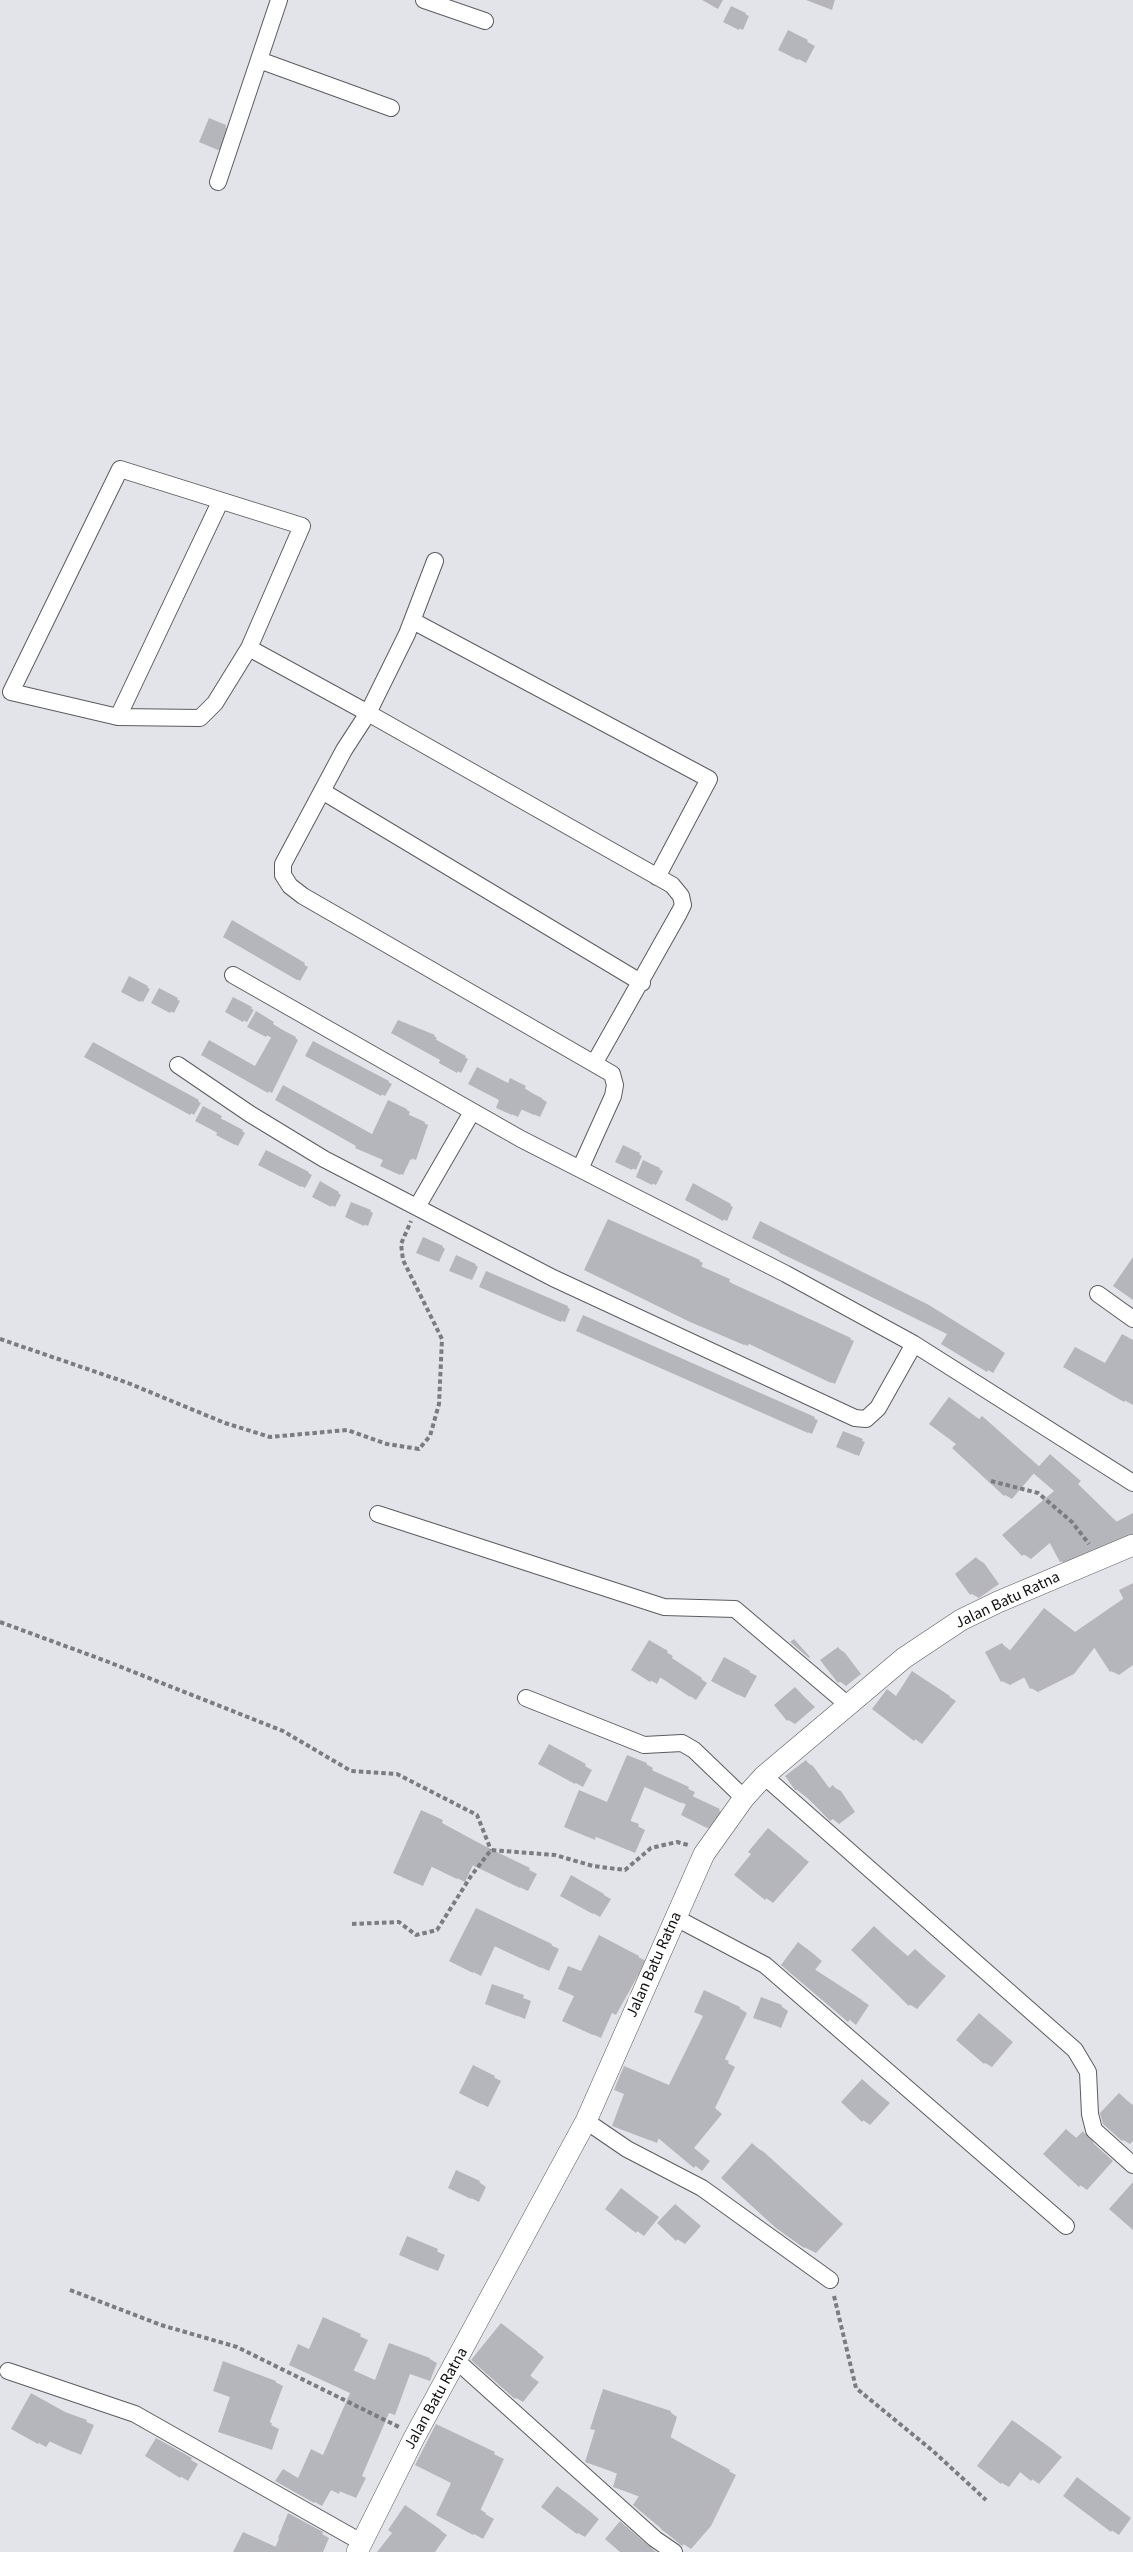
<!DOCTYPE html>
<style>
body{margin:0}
canvas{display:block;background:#e3e4e9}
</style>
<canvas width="1133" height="2552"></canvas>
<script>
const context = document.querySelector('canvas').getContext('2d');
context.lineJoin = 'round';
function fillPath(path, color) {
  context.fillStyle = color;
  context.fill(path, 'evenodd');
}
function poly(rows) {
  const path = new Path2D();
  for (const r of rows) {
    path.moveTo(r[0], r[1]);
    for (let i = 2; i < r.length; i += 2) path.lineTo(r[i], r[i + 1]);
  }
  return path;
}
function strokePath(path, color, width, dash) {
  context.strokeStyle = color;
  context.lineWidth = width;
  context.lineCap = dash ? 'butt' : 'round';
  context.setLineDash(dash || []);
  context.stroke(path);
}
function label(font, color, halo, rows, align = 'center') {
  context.font = font + ' "Source Sans 3",sans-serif';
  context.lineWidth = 6;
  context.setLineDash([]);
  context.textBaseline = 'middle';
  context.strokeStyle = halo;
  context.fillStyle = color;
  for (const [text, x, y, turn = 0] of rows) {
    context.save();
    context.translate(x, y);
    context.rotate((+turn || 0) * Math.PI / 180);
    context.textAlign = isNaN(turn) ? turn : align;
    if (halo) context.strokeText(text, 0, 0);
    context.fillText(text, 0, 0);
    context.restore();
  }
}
fillPath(poly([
 [702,0,723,0,718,9],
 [806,0,835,0,832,10],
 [731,8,749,16,743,30,725,22],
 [789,32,815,46,806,63,780,49],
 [225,127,233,131,225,153,208,145],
 [232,922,308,967,300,981,225,937],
 [130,978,150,989,143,1002,123,991],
 [160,990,180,1001,174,1013,153,1002],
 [233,999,254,1010,247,1022,227,1011],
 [256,1013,298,1040,272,1093,203,1055,256,1068,272,1038,249,1026],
 [398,1022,434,1036,437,1038,435,1041,468,1059,461,1073,441,1062,442,1059],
 [313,1043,392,1084,385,1096,307,1055],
 [93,1044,201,1103,194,1115,86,1056],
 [511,1080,547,1102,540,1117,522,1109,518,1117,503,1110,501,1100],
 [388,1102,407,1110,410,1112,408,1116,428,1125,416,1160,411,1158,403,1175,385,1167,385,1160,373,1136],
 [204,1108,245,1133,238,1146,197,1120],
 [624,1147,642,1156,636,1170,620,1163],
 [267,1152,312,1175,305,1188,260,1164],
 [644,1162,663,1171,656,1185,637,1177],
 [321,1183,341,1195,335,1207,314,1196],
 [693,1185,733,1207,727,1221,687,1200],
 [370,1211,373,1213,368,1226,350,1218],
 [442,1247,445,1249,439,1262,421,1254],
 [776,1248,928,1307,1005,1353,993,1373,943,1343,949,1334,780,1253],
 [699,1261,703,1263,701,1267,729,1281,732,1285,854,1341,835,1384,749,1343,748,1346,693,1323,586,1270],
 [475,1265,478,1267,472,1280,454,1272],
 [484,1288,567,1307,570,1309,565,1322],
 [584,1317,815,1419,818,1420,812,1434,581,1332],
 [1133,1342,1133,1405,1065,1367,1105,1365],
 [982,1418,1040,1467,1057,1461,1081,1481,1078,1484,1118,1523,1133,1520,1133,1538,1068,1565,1061,1561,1051,1542,1031,1559,1023,1554,1056,1491,1035,1472,1012,1499,1005,1495,980,1420],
 [862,1441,865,1442,859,1456,841,1448],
 [976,1558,984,1563,999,1584,979,1598,972,1594,957,1574],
 [1133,1583,1133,1665,1119,1675,1111,1671,1095,1647,1074,1674,1038,1692,1031,1688,1025,1677,1010,1685,1002,1681,1002,1644,1011,1651,1044,1609,1076,1633,1124,1600,1119,1590],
 [649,1642,673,1656,671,1659,707,1683,696,1700,661,1676,657,1684,633,1670],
 [838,1648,845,1653,861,1674,846,1686,839,1681],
 [749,1672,757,1676,745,1698,720,1685],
 [920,1678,956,1701,922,1744,874,1709,897,1697],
 [795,1688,815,1707,795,1724,788,1720],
 [550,1746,592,1770,583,1787,540,1763],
 [806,1762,813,1766,830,1789,833,1787,841,1791,855,1812,839,1824,796,1789],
 [646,1764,653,1768,651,1772,695,1792,692,1798,726,1814,715,1831,690,1819,687,1805,645,1786,630,1822,645,1830,635,1853,596,1836,595,1840,572,1830,608,1804],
 [421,1812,537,1874,528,1891,473,1865,465,1882,432,1866,423,1886,402,1877],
 [768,1830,809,1862,773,1903,766,1898,753,1854],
 [572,1877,611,1899,600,1917,562,1895],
 [477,1910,559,1949,549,1971,495,1946,481,1976,458,1964],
 [874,1927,909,1957,915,1951,946,1976,917,2009,909,2004],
 [599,1937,646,1961,616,2015,612,2013,601,2038,572,2025,581,1973],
 [806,1948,822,1961,815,1970,869,2005,856,2025,783,1965],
 [493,1986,531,2001,525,2019,487,2003],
 [781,2006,788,2011,781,2028,755,2017],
 [739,2008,747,2013,724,2061,735,2067,715,2108,722,2114,694,2148,710,2161,702,2171,659,2137,657,2143,614,2126,669,2086,704,2016],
 [986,2020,1013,2042,992,2067,985,2063],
 [474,2067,501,2081,488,2107,468,2097],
 [862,2081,890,2103,870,2125,863,2120],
 [1119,2095,1133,2105,1133,2141,1130,2144,1123,2140],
 [1067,2131,1078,2139,1084,2133,1091,2137,1094,2144,1113,2161,1087,2190,1080,2185],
 [752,2145,764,2152,843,2224,816,2253,804,2247],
 [479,2182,486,2187,479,2202,457,2191],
 [622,2190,659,2217,644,2236,607,2209],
 [676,2205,701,2226,685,2244,677,2239],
 [408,2238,445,2255,438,2271,408,2259],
 [323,2319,368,2340,353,2372,376,2382,430,2359,437,2363,430,2381,410,2374,395,2415,389,2413,362,2476,366,2478,356,2498,340,2491,339,2494,331,2490,322,2506,277,2481,299,2480,323,2457,351,2393,309,2351],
 [508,2330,544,2357,530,2376,539,2382,523,2402,516,2398],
 [275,2382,283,2386,269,2424,279,2429,272,2450,220,2431,232,2398,214,2390],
 [670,2412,677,2417,670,2439,736,2475,711,2526,691,2549,662,2530,640,2497,615,2487,618,2474,587,2462,597,2431],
 [64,2413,94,2425,81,2455,50,2441,46,2447,13,2428],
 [1013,2421,1062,2457,1039,2484,1021,2471,1009,2487,1002,2483],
 [437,2426,504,2459,480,2511,494,2519,483,2539,438,2514,453,2483],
 [157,2440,198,2464,188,2481,147,2455],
 [1084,2483,1131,2518,1119,2535,1111,2530],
 [565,2492,599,2519,585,2537,578,2533],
 [413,2511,447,2535,435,2552,379,2552],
 [289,2515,329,2538,323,2552,243,2552,275,2548],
 [620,2523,627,2527,656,2552,622,2552]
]), '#0003');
fillPath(poly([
 [731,6,746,13,739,30,723,22],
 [788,30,808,40,798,60,778,50],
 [209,118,226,125,218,150,199,142],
 [232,920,305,963,297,980,223,937],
 [129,976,148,986,140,1002,121,992],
 [159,988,178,998,170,1013,151,1003],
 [233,997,252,1007,243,1022,225,1012],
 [256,1011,274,1022,266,1037,247,1027],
 [398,1020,435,1035,433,1038,466,1056,457,1073,439,1063,440,1060,391,1033],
 [277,1027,296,1037,268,1093,201,1055,209,1040,255,1066],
 [313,1041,389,1081,381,1096,305,1056],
 [93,1042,199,1100,190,1115,84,1057],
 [477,1067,508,1083,510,1078,526,1086,524,1090,542,1098,534,1115,516,1107,512,1115,496,1108,499,1100,468,1084],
 [283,1085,372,1134,388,1100,407,1109,405,1113,425,1122,412,1160,408,1158,400,1175,380,1166,383,1160,355,1148,356,1146,275,1100],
 [203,1106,222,1116,214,1131,195,1121],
 [224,1120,243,1130,235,1145,216,1135],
 [623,1145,640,1153,632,1170,615,1162],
 [266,1150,309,1172,301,1187,258,1165],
 [643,1160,660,1168,652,1185,636,1177],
 [320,1181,339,1192,331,1207,312,1197],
 [693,1183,731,1204,723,1221,685,1200],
 [351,1202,371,1210,364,1226,345,1217],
 [608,1219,700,1260,698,1265,730,1279,729,1282,851,1338,831,1383,745,1342,744,1345,688,1321,584,1270],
 [760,1221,929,1305,1001,1350,987,1372,941,1344,947,1334,752,1238],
 [423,1237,443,1246,436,1261,416,1253],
 [456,1255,476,1264,469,1279,449,1271],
 [1133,1257,1133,1300,1113,1286],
 [486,1271,568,1306,561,1322,479,1287],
 [583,1315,815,1417,808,1433,576,1331],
 [1122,1334,1133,1340,1133,1386,1124,1402,1063,1367,1075,1347,1105,1363],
 [949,1397,979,1419,982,1416,1033,1461,1004,1496,952,1448,956,1444,929,1424],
 [843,1431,863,1439,856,1455,836,1447],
 [1050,1454,1075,1476,1072,1479,1116,1522,1133,1513,1133,1532,1060,1562,1046,1536,1022,1556,1002,1535,1054,1491,1033,1473],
 [976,1557,993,1579,970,1595,955,1574],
 [1133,1592,1133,1656,1110,1672,1090,1641,1067,1670,1030,1689,1021,1671,1001,1682,985,1652,1002,1643,1008,1653,1044,1608,1075,1632],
 [794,1639,810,1657,809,1658,790,1642],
 [649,1640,668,1651,666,1654,702,1678,690,1697,655,1674,650,1682,631,1670],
 [838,1647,855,1670,838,1683,820,1660],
 [724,1657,750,1671,738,1695,711,1681],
 [912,1671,950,1696,937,1715,935,1714,914,1741,872,1709,887,1689,896,1696],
 [795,1687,809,1702,787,1721,774,1705],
 [549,1744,586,1764,575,1784,538,1764],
 [627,1755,647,1763,645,1767,689,1787,681,1803,638,1784,623,1818,639,1824,628,1850,589,1834,588,1837,564,1827,579,1790,607,1802],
 [806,1760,827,1790,833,1785,849,1808,830,1821,800,1790,795,1790,785,1776],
 [690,1795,720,1809,707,1828,681,1815],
 [421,1810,443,1820,442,1823,476,1842,530,1868,520,1888,466,1862,457,1879,424,1863,416,1883,393,1873],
 [768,1828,803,1857,765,1900,734,1875,751,1854,748,1852],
 [571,1875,604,1894,593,1914,560,1896],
 [476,1908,552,1944,541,1968,488,1943,473,1973,449,1961],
 [874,1926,907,1957,915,1949,939,1971,909,2006,851,1950],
 [599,1935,639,1956,609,2012,604,2010,593,2035,562,2021,574,1996,558,1989,568,1966,581,1971],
 [798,1942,816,1956,808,1965,862,2000,848,2022,781,1965],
 [492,1984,524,1995,517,2016,485,2004],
 [704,1990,740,2007,717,2056,729,2061,708,2103,716,2109,688,2143,703,2156,694,2168,652,2133,649,2140,612,2126,624,2094,614,2090,624,2066,669,2085,703,2016,694,2012],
 [761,1997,782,2005,774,2025,753,2018],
 [979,2013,1007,2037,984,2064,956,2040],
 [473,2065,495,2076,481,2104,459,2093],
 [862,2079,883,2098,862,2122,841,2102],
 [1119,2093,1133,2106,1133,2130,1122,2141,1103,2124,1100,2113],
 [1066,2129,1076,2138,1083,2131,1087,2138,1107,2156,1079,2187,1043,2154],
 [752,2143,832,2216,804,2248,776,2228,721,2178],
 [456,2170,480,2181,471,2199,448,2188],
 [1133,2182,1133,2230,1109,2209],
 [621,2188,652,2212,636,2233,605,2209],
 [675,2204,694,2221,676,2241,657,2223],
 [407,2236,438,2249,430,2268,399,2255],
 [323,2317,361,2334,346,2367,375,2380,389,2343,430,2358,423,2378,403,2371,388,2412,382,2410,355,2471,359,2472,349,2495,332,2488,331,2491,323,2487,314,2503,275,2481,283,2469,298,2478,311,2449,323,2455,350,2393,289,2365,298,2344,309,2349],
 [501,2323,538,2352,524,2370,532,2377,515,2399,471,2360],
 [223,2361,276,2381,262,2420,272,2423,264,2447,218,2432,230,2397,213,2391],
 [603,2389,671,2411,663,2433,730,2470,703,2519,705,2521,682,2546,633,2505,639,2496,613,2487,617,2473,585,2462,595,2430,590,2429],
 [31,2393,65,2412,87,2420,73,2452,42,2438,38,2444,11,2429],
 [1012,2420,1056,2452,1031,2481,1014,2467,1001,2484,977,2466],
 [436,2424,495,2452,471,2504,486,2513,473,2535,436,2515,451,2483,415,2465],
 [156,2438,192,2458,180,2478,145,2456],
 [1077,2477,1124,2513,1111,2532,1063,2496],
 [557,2486,593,2514,577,2534,541,2507],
 [405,2505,441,2530,426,2552,377,2552,392,2533,388,2530],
 [288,2513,323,2532,315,2552,278,2538],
 [620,2521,648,2547,655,2552,620,2552,605,2539],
 [243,2532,287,2552,233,2552]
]), '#b5b6bb');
const minor = poly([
 [424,0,485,21],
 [259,60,391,108],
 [218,182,279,0],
 [435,561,407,634,368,713,672,885,681,896,683,905,679,913,595,1062],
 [413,621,709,779,657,877],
 [249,648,302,526,120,469,11,692,118,717,200,718,215,703,249,648,368,713,344,750,283,864,283,875,290,886,303,896,612,1074,615,1085,613,1096,580,1169],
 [118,717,220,502],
 [322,791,642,983],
 [233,975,521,1139,786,1274,914,1344,1133,1483],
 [178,1065,250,1114,324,1159,553,1278,855,1418,866,1419,878,1408,914,1344],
 [417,1207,472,1112],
 [1098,1294,1133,1319],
 [378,1514,664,1607,735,1609,848,1705],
 [526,1698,644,1745,682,1743,694,1750,744,1798],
 [764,1776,1075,2050,1088,2072,1090,2114,1094,2130,1133,2165],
 [676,1918,765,1965,1066,2226],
 [586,2121,627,2149,702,2188,830,2280],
 [458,2362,655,2539,674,2552],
 [8,2371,135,2414,361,2542]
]);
const tertiary = poly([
 [357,2552,414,2438,586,2121,704,1854,744,1798,764,1776,904,1658,961,1620,998,1602,1133,1545]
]);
strokePath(minor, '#5b5c60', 18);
strokePath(tertiary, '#5b5c60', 22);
strokePath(poly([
 [0,1339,128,1383,225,1423,270,1437,347,1430,387,1444,419,1449,430,1436,439,1404,442,1339,403,1260,401,1244,411,1221],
 [991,1481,1038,1493,1072,1522,1089,1544],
 [0,1622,106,1661,283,1731,351,1771,397,1774,477,1815,491,1850],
 [352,1924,399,1922,416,1935,437,1930,471,1876,491,1850,555,1855,593,1866,625,1870,651,1848,677,1842,688,1845],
 [70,2290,161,2325,237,2347,399,2427],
 [834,2296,856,2388,933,2451,986,2500]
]), '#7b7c7f', 4, [4.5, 3]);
strokePath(minor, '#fff', 16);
strokePath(tertiary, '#fff', 21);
label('16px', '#0e0f10', '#fff', [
 ["Jalan Batu Ratna",1008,1601,-25],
 ["Jalan Batu Ratna",655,1965,-66],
 ["Jalan Batu Ratna",437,2399,-61]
]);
</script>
